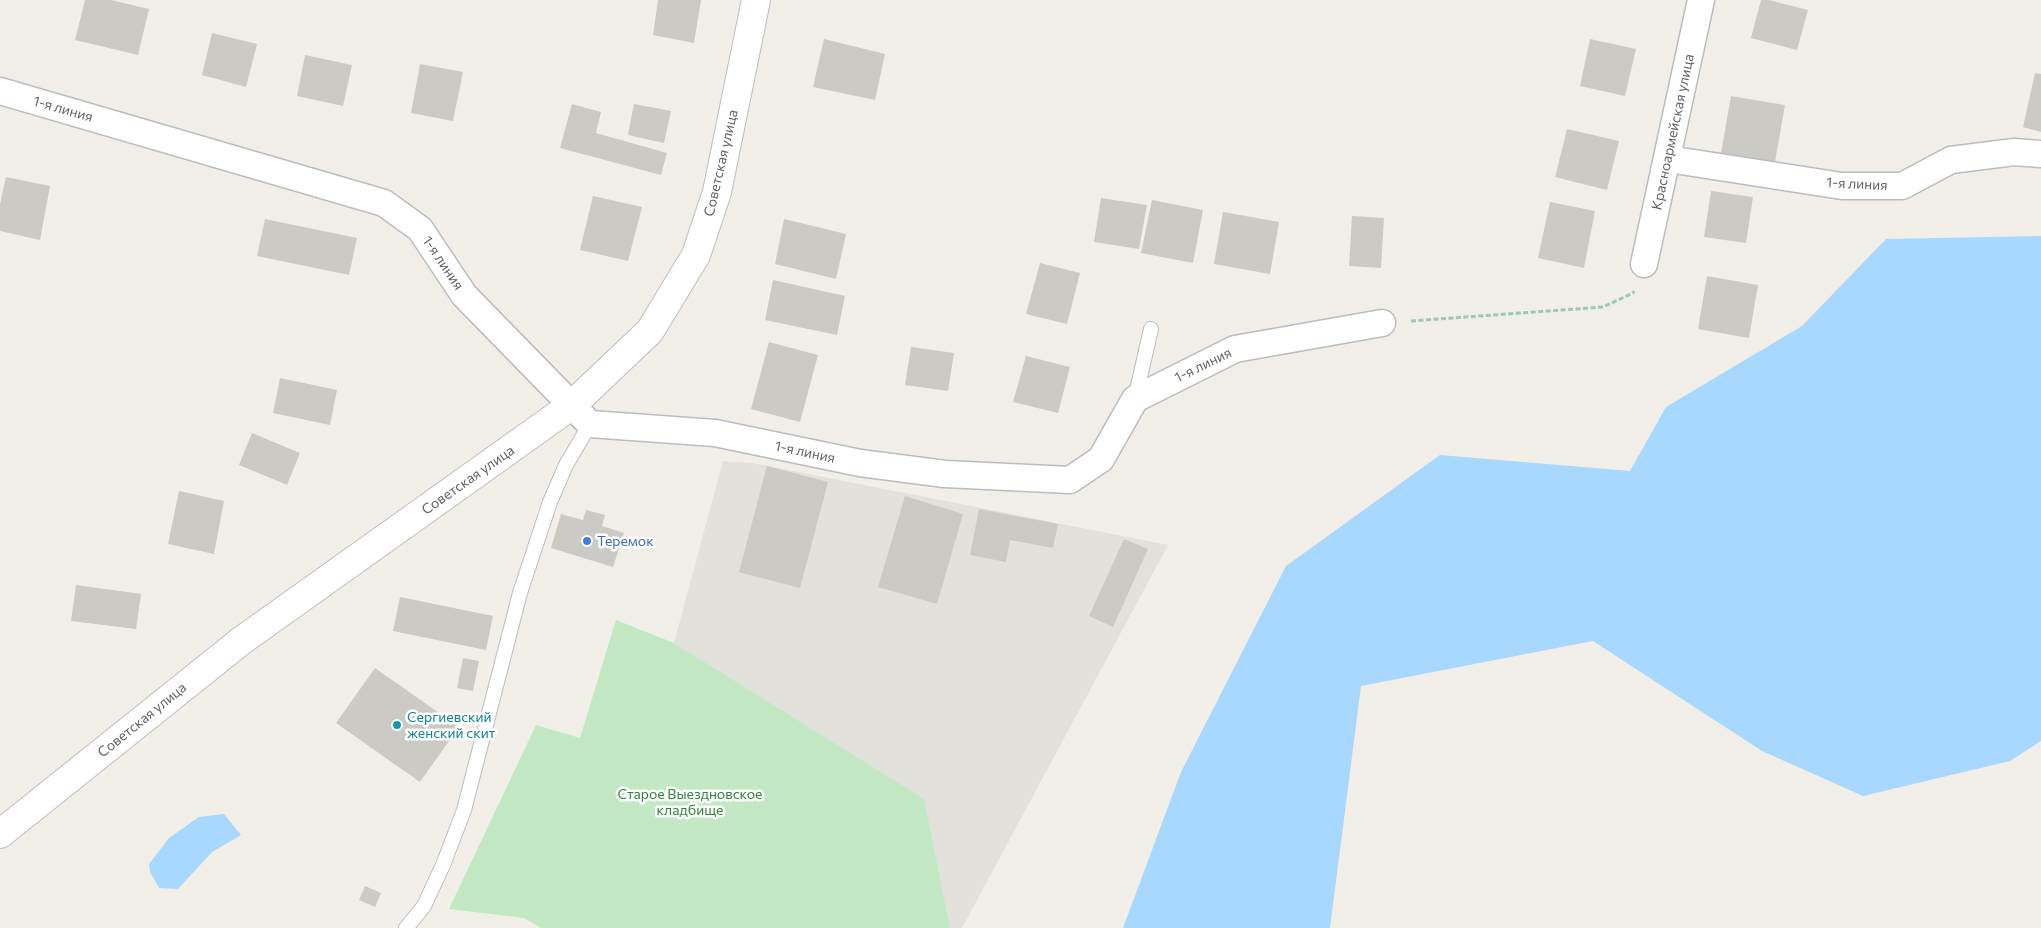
<!DOCTYPE html>
<meta charset="utf-8">
<style>
body{margin:0}
canvas{display:block;background:#f1efe7}
</style>
<canvas width="2041" height="928"></canvas>
<script>
const context = document.querySelector('canvas').getContext('2d');
context.lineJoin = 'round';
function fillPath(path, color) {
  context.fillStyle = color;
  context.fill(path, 'evenodd');
}
function poly(rows) {
  const path = new Path2D();
  for (const r of rows) {
    path.moveTo(r[0], r[1]);
    for (let i = 2; i < r.length; i += 2) path.lineTo(r[i], r[i + 1]);
  }
  return path;
}
function strokePath(path, color, width, dash) {
  context.strokeStyle = color;
  context.lineWidth = width;
  context.lineCap = dash ? 'butt' : 'round';
  context.setLineDash(dash || []);
  context.stroke(path);
}
function label(font, color, halo, rows, align = 'center') {
  context.font = font + ' Commissioner,sans-serif';
  context.lineWidth = 5;
  context.setLineDash([]);
  context.textBaseline = 'middle';
  context.strokeStyle = halo;
  context.fillStyle = color;
  for (const [text, x, y, turn = 0] of rows) {
    context.save();
    context.translate(x, y);
    context.rotate((+turn || 0) * Math.PI / 180);
    context.textAlign = isNaN(turn) ? turn : align;
    if (halo) context.strokeText(text, 0, 0);
    context.fillText(text, 0, 0);
    context.restore();
  }
}
fillPath(poly([
 [723,461,753,463,1168,545,962,928,950,928,923,799,674,643]
]), '#e2e1db');
fillPath(poly([
 [616,620,674,643,924,799,950,928,541,928,524,918,449,909,536,725,580,738]
]), '#c3e9c4');
fillPath(poly([
 [2041,236,2041,741,2010,761,1863,796,1762,751,1593,641,1361,686,1330,928,1123,928,1181,772,1286,566,1440,455,1630,471,1666,407,1802,326,1886,239],
 [224,814,241,835,212,852,178,889,159,888,150,872,149,864,169,838,199,817]
]), '#a9d8ff');
fillPath(poly([
 [85,0,111,0,149,9,138,55,75,40],
 [658,0,701,0,694,43,653,35],
 [1761,0,1769,0,1808,10,1797,50,1751,38],
 [212,33,257,44,246,87,202,75],
 [824,39,885,54,875,100,813,87],
 [1590,39,1636,49,1625,96,1580,86],
 [305,55,352,65,343,106,297,96],
 [420,64,463,72,453,121,411,113],
 [2035,73,2041,74,2041,132,2023,127],
 [1731,96,1785,105,1775,162,1721,153],
 [572,104,601,112,596,133,667,153,661,175,560,148],
 [634,104,671,111,664,143,628,135],
 [1567,129,1619,141,1607,190,1555,177],
 [6,177,50,186,40,240,0,231,0,204],
 [1711,191,1753,197,1746,243,1704,237],
 [593,196,642,207,628,261,580,250],
 [1101,198,1147,205,1139,249,1094,242],
 [1152,200,1203,210,1193,263,1141,253],
 [1550,202,1595,211,1584,268,1538,258],
 [1223,212,1279,222,1270,274,1214,264],
 [1352,216,1384,218,1381,268,1349,266],
 [265,219,357,238,349,275,257,256],
 [784,219,846,234,836,279,775,264],
 [1040,263,1080,273,1067,324,1026,314],
 [1707,276,1758,285,1749,338,1698,329],
 [773,280,845,296,837,335,765,320],
 [769,342,818,355,800,422,751,409],
 [911,347,954,353,948,391,905,385],
 [1026,356,1070,367,1058,413,1013,402],
 [280,378,337,390,330,425,273,413],
 [252,433,300,453,287,485,239,465],
 [767,466,828,482,800,588,739,572],
 [179,491,224,501,214,554,168,544],
 [905,496,963,514,937,604,878,587],
 [979,509,1058,524,1053,548,1010,540,1006,562,970,555],
 [586,510,605,515,602,526,624,533,613,567,551,548,561,514,583,520],
 [1124,539,1148,549,1113,627,1089,616],
 [76,585,141,594,136,629,71,621],
 [400,597,493,616,486,650,393,631],
 [463,658,479,661,473,691,457,688],
 [375,668,459,727,420,782,336,723],
 [365,886,381,893,375,907,359,900]
]), '#cccac4');
const lane = poly([
 [1135,399,1151,329],
 [406,928,424,906,443,865,464,810,520,593,550,502,566,465,590,424]
]);
const street = poly([
 [0,91,384,203,420,229,464,295,590,424,715,433,860,463,945,474,1070,480,1101,459,1135,399,1235,349,1382,323],
 [1668,159,1842,186,1902,186,1951,160,2014,152,2041,154],
 [1644,264,1701,0]
]);
const secondary = poly([
 [0,834,241,641,572,405,650,331,696,255,717,192,756,0]
]);
strokePath(lane, '#b9bcc1', 16);
strokePath(street, '#b9bcc1', 29);
strokePath(secondary, '#babdc3', 30);
strokePath(poly([
 [1411,321,1603,307,1633,293,1634,291]
]), '#9ccaaa', 3, [5, 2.5]);
strokePath(lane, '#fff', 14);
strokePath(street, '#fff', 26);
strokePath(secondary, '#fff', 28);
for (const [x, y, r, color] of [
 [587,541,5,"#3f7fe0"],
 [397,725,5,"#0f9aa8"]
]) {
  const dot = new Path2D();
  dot.arc(x, y, r, 0, 2 * Math.PI);
  context.fillStyle = color;
  context.fill(dot);
  strokePath(dot, '#fff', 2);
}
label('14px', '#5e6268', '#fff', [
 ["1-я линия",63,109,16],
 ["Красноармейская улица",1673,132,-78],
 ["Советская улица",721,163,-77],
 ["1-я линия",1857,184,3],
 ["1-я линия",443,263,56],
 ["1-я линия",1203,365,-26],
 ["1-я линия",805,452,12],
 ["Советская улица",468,480,-35],
 ["Советская улица",142,720,-39]
]);
label('14px', '#366cbe', '#fff', [
 ["Теремок",597,541]
], 'left');
label('14px', '#0d838f', '#fff', [
 ["Сергиевский",407,717],
 ["женский скит",407,733]
], 'left');
label('14px', '#318337', '#fff', [
 ["Старое Выездновское",690,794],
 ["кладбище",690,810]
]);
</script>
